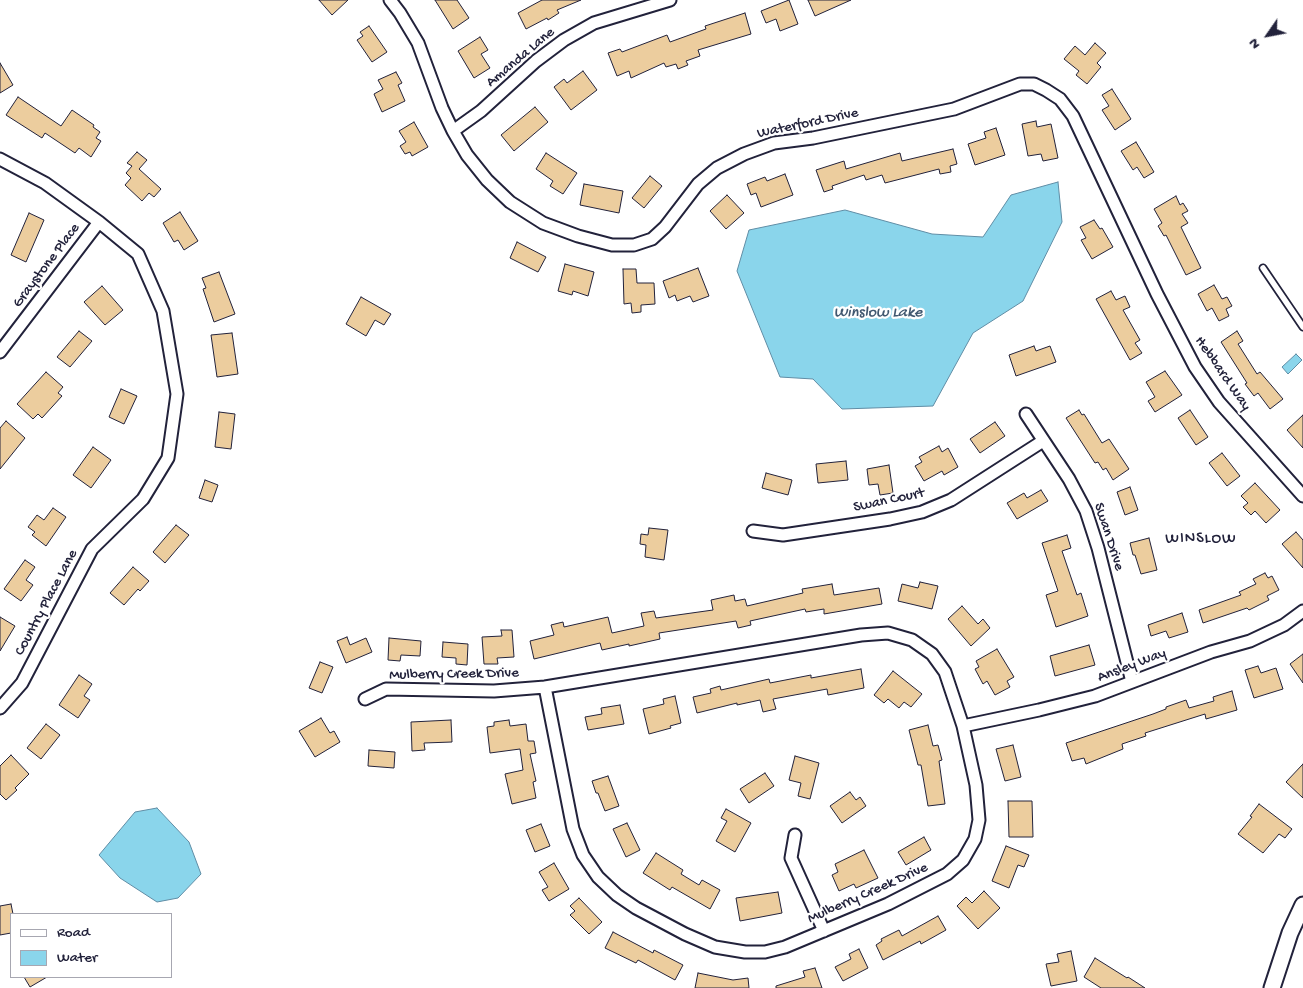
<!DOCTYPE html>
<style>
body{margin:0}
#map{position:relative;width:1303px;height:988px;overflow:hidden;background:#fff;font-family:"Gochi Hand",sans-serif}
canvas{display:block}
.legend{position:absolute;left:10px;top:913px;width:162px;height:65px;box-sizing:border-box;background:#fff;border:1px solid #a7a7b1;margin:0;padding:6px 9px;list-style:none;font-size:15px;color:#22223b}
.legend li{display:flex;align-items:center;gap:10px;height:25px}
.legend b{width:25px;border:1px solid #a7a7b1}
.north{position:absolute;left:1243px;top:10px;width:50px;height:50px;-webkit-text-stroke:4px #fff;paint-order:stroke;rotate:237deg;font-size:14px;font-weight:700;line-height:20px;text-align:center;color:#22223b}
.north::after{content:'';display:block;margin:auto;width:18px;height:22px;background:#22223b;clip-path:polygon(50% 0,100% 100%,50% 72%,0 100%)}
</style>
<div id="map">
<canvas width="1303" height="988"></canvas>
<ul class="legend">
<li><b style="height:6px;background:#fff"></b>Road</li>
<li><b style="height:14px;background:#8ad5eb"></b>Water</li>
</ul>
<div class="north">N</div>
</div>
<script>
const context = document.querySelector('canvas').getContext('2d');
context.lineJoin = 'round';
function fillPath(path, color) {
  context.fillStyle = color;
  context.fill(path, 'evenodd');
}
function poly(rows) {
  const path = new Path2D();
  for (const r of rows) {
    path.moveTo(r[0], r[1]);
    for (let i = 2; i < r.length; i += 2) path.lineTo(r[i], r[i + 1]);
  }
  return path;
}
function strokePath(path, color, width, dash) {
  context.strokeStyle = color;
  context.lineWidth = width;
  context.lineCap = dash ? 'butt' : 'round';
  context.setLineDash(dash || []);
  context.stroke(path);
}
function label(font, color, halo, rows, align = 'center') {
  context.font = font + ' "Gochi Hand",sans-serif';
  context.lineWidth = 4.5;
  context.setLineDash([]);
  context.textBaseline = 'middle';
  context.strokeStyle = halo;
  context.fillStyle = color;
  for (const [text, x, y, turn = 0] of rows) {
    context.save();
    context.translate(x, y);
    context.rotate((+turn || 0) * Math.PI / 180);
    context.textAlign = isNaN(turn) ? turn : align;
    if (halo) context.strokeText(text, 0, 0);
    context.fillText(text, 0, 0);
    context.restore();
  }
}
const water = poly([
 [1058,182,1062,222,1023,301,973,333,933,406,842,409,813,379,780,377,737,271,749,230,845,210,932,234,983,237,1011,195,1058,182],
 [1296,354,1302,360,1288,374,1282,367,1296,354],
 [157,808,189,842,201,874,178,898,157,902,120,878,99,855,135,812,157,808]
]);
fillPath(water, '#8ad5eb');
strokePath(water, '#608da5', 1);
const building = poly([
 [319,0,348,0,332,15,319,0],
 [435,0,457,0,469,18,453,29,435,0],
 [542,0,581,0,557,10,559,13,548,20,547,18,526,29,518,13,542,0],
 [789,0,798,24,780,31,776,19,766,23,761,11,789,0],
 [808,0,851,0,815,16,808,0],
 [745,13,751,34,698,50,700,56,686,61,688,65,678,69,676,64,666,67,664,63,631,78,629,71,617,76,608,53,620,49,622,52,667,35,670,42,706,29,705,26,745,13],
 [369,26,387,52,372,62,357,40,363,36,360,32,369,26],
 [480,37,488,50,481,54,490,68,474,78,458,51,480,37],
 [1095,43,1106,53,1097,63,1101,67,1087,84,1076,75,1079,71,1064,59,1075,46,1085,55,1095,43],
 [0,63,13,85,0,93,0,63],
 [583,71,597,90,571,110,554,87,564,79,567,83,583,71],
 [396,72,402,83,398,85,405,101,382,112,374,94,383,89,378,80,396,72],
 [1112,89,1131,119,1115,130,1102,110,1109,106,1102,95,1112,89],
 [18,97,61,126,72,110,94,125,93,127,100,132,96,138,101,141,91,157,79,148,75,153,45,133,42,138,6,115,18,97],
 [535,107,548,122,514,151,501,135,535,107],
 [1036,121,1037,127,1051,124,1058,158,1043,161,1041,154,1028,156,1022,124,1036,121],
 [414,122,428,147,412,156,410,152,405,154,400,146,406,142,399,131,414,122],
 [996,128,1005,155,975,165,968,144,986,138,984,132,996,128],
 [1136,142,1154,172,1144,178,1137,167,1133,170,1121,151,1136,142],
 [953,149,957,164,950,166,951,172,940,174,939,169,885,183,882,175,866,180,864,175,832,186,833,189,824,192,816,170,844,161,846,169,900,153,902,161,953,149],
 [137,152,147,160,139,169,161,189,154,197,149,193,142,201,125,185,131,178,126,173,132,166,127,163,137,152],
 [546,153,577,173,563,194,550,186,553,181,536,169,546,153],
 [785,174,793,195,761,207,756,193,751,195,747,184,765,177,767,181,785,174],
 [650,176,662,186,644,208,632,198,650,176],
 [584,184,623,191,619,213,580,205,584,184],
 [727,195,744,213,726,229,710,211,727,195],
 [1176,196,1180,205,1183,203,1188,211,1182,214,1188,223,1181,227,1201,268,1186,275,1166,235,1164,236,1158,226,1162,223,1154,209,1176,196],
 [180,212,198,241,184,250,178,240,174,242,163,223,180,212],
 [29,213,44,220,26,262,11,255,29,213],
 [1094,220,1100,229,1102,228,1113,247,1092,259,1081,240,1086,238,1080,227,1094,220],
 [517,242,546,257,538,272,510,258,517,242],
 [565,264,594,272,588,296,573,291,572,295,558,291,565,264],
 [698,268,709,296,693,302,690,296,677,301,675,295,669,298,663,281,698,268],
 [623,269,636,269,637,283,654,283,655,304,641,305,641,312,632,313,631,303,624,304,623,269],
 [219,272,235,314,214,322,203,289,206,288,202,278,219,272],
 [1214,285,1222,299,1227,297,1232,306,1226,309,1229,316,1219,321,1212,308,1207,311,1198,294,1214,285],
 [102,286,123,310,105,325,84,302,102,286],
 [1111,291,1116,300,1125,296,1130,307,1123,310,1140,340,1135,343,1142,353,1130,360,1096,299,1111,291],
 [361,297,391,314,384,325,375,320,366,336,346,324,361,297],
 [79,331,92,341,70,367,57,357,79,331],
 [1237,331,1243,341,1238,344,1257,374,1260,372,1283,399,1270,409,1258,393,1254,396,1245,384,1247,383,1221,342,1237,331],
 [232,333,238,374,217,377,211,335,232,333],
 [1034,346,1036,351,1050,346,1056,362,1016,376,1009,355,1034,346],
 [1165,371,1182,395,1155,412,1148,401,1155,397,1146,382,1165,371],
 [46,372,63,387,58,393,62,396,42,418,38,414,33,419,17,404,46,372],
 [121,389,137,396,124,424,109,417,121,389],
 [1079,410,1082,415,1084,414,1102,443,1109,439,1129,469,1113,480,1106,468,1103,470,1098,462,1095,463,1066,418,1079,410],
 [1190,410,1208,437,1196,445,1178,418,1190,410],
 [219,412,235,414,231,449,215,447,219,412],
 [1303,415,1303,448,1287,430,1303,415],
 [6,421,25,438,0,469,0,428,6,421],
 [995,422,1005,436,980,453,970,439,995,422],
 [939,446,942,452,948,448,958,467,944,475,942,471,924,481,915,466,922,462,919,457,939,446],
 [93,447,111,460,91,488,73,475,93,447],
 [1222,453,1240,476,1227,486,1209,463,1222,453],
 [846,461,848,480,818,483,816,464,846,461],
 [889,465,893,493,880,495,878,484,869,485,867,469,889,465],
 [766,473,792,480,788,495,762,488,766,473],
 [205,480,218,485,212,502,199,498,205,480],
 [1255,483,1280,510,1266,523,1255,511,1251,515,1243,507,1248,503,1241,496,1255,483],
 [1130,487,1138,510,1125,515,1117,492,1130,487],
 [1041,490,1048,501,1017,519,1007,503,1024,493,1027,498,1041,490],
 [53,508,66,517,46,546,32,535,35,532,28,527,37,515,44,520,53,508],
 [176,525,189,535,165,563,153,552,176,525],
 [649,528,668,530,664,560,645,557,646,545,640,544,641,534,648,535,649,528],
 [1296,532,1303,540,1303,568,1282,544,1296,532],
 [1067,535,1071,548,1062,551,1077,595,1081,593,1088,616,1056,627,1046,595,1058,591,1042,543,1067,535],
 [1149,538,1157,570,1141,574,1135,555,1133,555,1130,543,1149,538],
 [25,560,35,567,26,580,33,585,21,601,4,589,25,560],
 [133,567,149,581,140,591,138,589,124,605,110,593,133,567],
 [1265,573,1268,578,1272,576,1279,590,1267,596,1269,600,1249,610,1247,608,1203,623,1199,610,1241,595,1239,592,1256,584,1253,579,1265,573],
 [920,582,938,586,932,609,898,601,902,584,918,588,920,582],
 [832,584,834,595,879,588,882,604,824,614,824,609,806,612,805,609,750,621,751,625,738,628,736,621,659,633,660,639,629,646,629,644,602,650,600,643,534,659,530,641,554,635,551,625,563,622,564,627,608,617,612,633,644,626,641,613,654,611,656,618,713,610,711,600,734,595,735,601,745,599,747,606,803,593,802,589,832,584],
 [962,606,978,624,983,619,990,628,971,646,948,619,962,606],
 [1182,613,1188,632,1169,638,1166,631,1151,636,1148,625,1182,613],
 [0,617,15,626,0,651,0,617],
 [501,630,512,630,514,657,497,658,498,664,484,664,482,637,502,636,501,630],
 [347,637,350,645,366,638,372,652,346,663,337,641,347,637],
 [389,638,421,641,420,656,401,655,400,661,388,660,389,638],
 [443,642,468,644,467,665,456,664,456,658,442,657,443,642],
 [1089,645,1095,665,1055,676,1050,656,1089,645],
 [997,649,1014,677,1007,681,1010,687,995,695,987,681,983,684,975,669,979,667,976,661,997,649],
 [1303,654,1303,683,1290,664,1303,654],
 [320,662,333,667,322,693,309,688,320,662],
 [1258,666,1261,673,1276,668,1283,689,1254,698,1245,670,1258,666],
 [861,669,864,688,828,695,827,689,773,699,776,709,763,712,760,700,737,705,737,703,697,713,693,697,711,693,710,689,720,686,721,690,769,679,770,683,811,675,811,678,861,669],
 [893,671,922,694,911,707,904,702,899,708,888,699,884,703,874,695,893,671],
 [79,675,92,684,84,696,90,700,78,718,59,705,79,675],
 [1232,691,1237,710,1206,719,1205,714,1145,733,1146,736,1122,744,1123,749,1086,764,1084,758,1072,761,1066,743,1153,714,1166,709,1166,707,1186,700,1189,708,1214,701,1213,697,1232,691],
 [675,696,681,723,670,726,671,728,649,734,643,709,664,704,663,699,675,696],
 [620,705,624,724,588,730,585,717,602,714,601,708,620,705],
 [321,718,330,733,334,731,340,742,315,757,299,731,321,718],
 [451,720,452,742,424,743,425,750,412,751,411,722,451,720],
 [509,720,510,726,526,724,528,741,534,741,536,753,530,754,536,781,533,782,536,798,512,804,505,774,523,770,520,749,490,753,487,727,494,726,494,722,509,720],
 [46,724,60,735,41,759,27,748,46,724],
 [928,725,933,746,938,745,942,760,939,761,945,804,928,806,921,765,918,765,909,730,928,725],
 [1013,745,1021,777,1005,781,996,749,1013,745],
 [369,750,395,752,394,768,368,766,369,750],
 [11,755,29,774,15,788,17,790,6,800,0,794,0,766,11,755],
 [795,756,819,763,810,799,798,796,801,783,789,780,795,756],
 [1303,764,1303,798,1286,782,1303,764],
 [765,773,774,786,749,803,740,789,765,773],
 [608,776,619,806,605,811,598,793,596,793,592,781,608,776],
 [850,792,856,800,860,797,866,806,842,823,830,806,850,792],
 [1008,801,1032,801,1033,837,1009,837,1008,801],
 [1259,804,1292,829,1285,838,1279,834,1263,853,1238,834,1252,817,1250,816,1259,804],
 [726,809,751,823,735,852,716,841,727,821,721,818,726,809],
 [627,823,640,850,626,857,613,829,627,823],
 [541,824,550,846,535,852,526,830,541,824],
 [924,837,931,850,906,865,898,852,924,837],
 [1006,846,1029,855,1024,867,1018,865,1009,888,992,881,1006,846],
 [864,850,878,878,856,888,854,884,839,891,832,875,838,872,835,864,864,850],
 [656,853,683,870,681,874,699,885,702,880,720,890,710,909,672,887,670,890,643,873,656,853],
 [554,863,569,889,549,901,542,890,548,887,539,872,554,863],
 [984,891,1000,908,978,929,957,906,966,897,972,903,984,891],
 [778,892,782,913,740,921,736,898,778,892],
 [579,898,602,922,589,934,570,915,575,911,570,906,579,898],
 [11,904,13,914,11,914,11,933,0,935,0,906,11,904],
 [938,916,946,930,921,944,920,941,883,960,876,945,882,941,881,939,899,930,902,936,938,916],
 [613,932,653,953,654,950,683,965,675,980,638,960,636,963,605,948,613,932],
 [859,949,868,968,843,981,835,967,851,959,849,954,859,949],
 [1071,951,1077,981,1051,986,1046,964,1059,962,1057,954,1071,951],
 [1095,958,1127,978,1128,977,1145,988,1101,988,1084,977,1095,958],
 [815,968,822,988,776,988,776,986,805,977,803,971,815,968],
 [698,973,733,980,748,978,749,988,695,988,698,973],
 [24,977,47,977,30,987,24,977]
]);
fillPath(building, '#eccd9e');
strokePath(building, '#22223b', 1);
const lane = poly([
 [1263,268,1303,327]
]);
const street = poly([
 [390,0,400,13,418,43,442,108,453,131,467,155,487,180,510,202,543,223,578,236,612,245,634,245,652,239,665,227,698,184,717,168,744,154,774,143,813,138,954,109,1020,84,1034,84,1046,90,1060,99,1073,116,1157,294,1195,367,1219,402,1303,496],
 [453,131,481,111,536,61,564,40,594,23,670,0],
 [0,159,45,183,99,222,138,254,163,311,177,394,168,458,143,499,92,549,22,683,0,708],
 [0,352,99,222],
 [1026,414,1069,479,1086,511,1098,548,1132,682],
 [753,531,783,535,890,519,922,512,951,500,1043,441],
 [365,699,386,689,494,691,545,687,861,635,888,633,912,640,932,654,945,672,963,726,976,785,979,820,975,839,963,860,947,874,888,904,785,947,765,952,745,952,715,947,685,934,636,908,617,895,598,877,583,855,573,829,545,687],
 [963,726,1039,710,1095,696,1211,652,1250,641,1284,625,1303,611],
 [795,835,791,858,824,931]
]);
const secondary = poly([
 [1272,988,1290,933,1303,905]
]);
strokePath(lane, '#22223b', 9);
strokePath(street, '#22223b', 15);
strokePath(secondary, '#22223b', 19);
strokePath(lane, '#fff', 5.5);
strokePath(street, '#fff', 11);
strokePath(secondary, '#fff', 15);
label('15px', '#22223b', '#fff', [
 ["Amanda Lane",521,58,-40],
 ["Waterford Drive",808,124,-12],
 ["Graystone Place",47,266,-53],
 ["Hebbard Way",1222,374,55],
 ["Swan Court",889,501,-12],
 ["Swan Drive",1108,537,72],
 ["Country Place Lane",47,603,-62],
 ["Ansley Way",1132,666,-21],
 ["Mulberry Creek Drive",454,675,-1],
 ["Mulberry Creek Drive",868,894,-24]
]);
label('italic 16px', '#415870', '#fff', [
 ["Winslow Lake",878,314]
]);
context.letterSpacing = '1px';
label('16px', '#22223b', '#fff', [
 ["WINSLOW",1201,540]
]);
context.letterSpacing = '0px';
</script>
